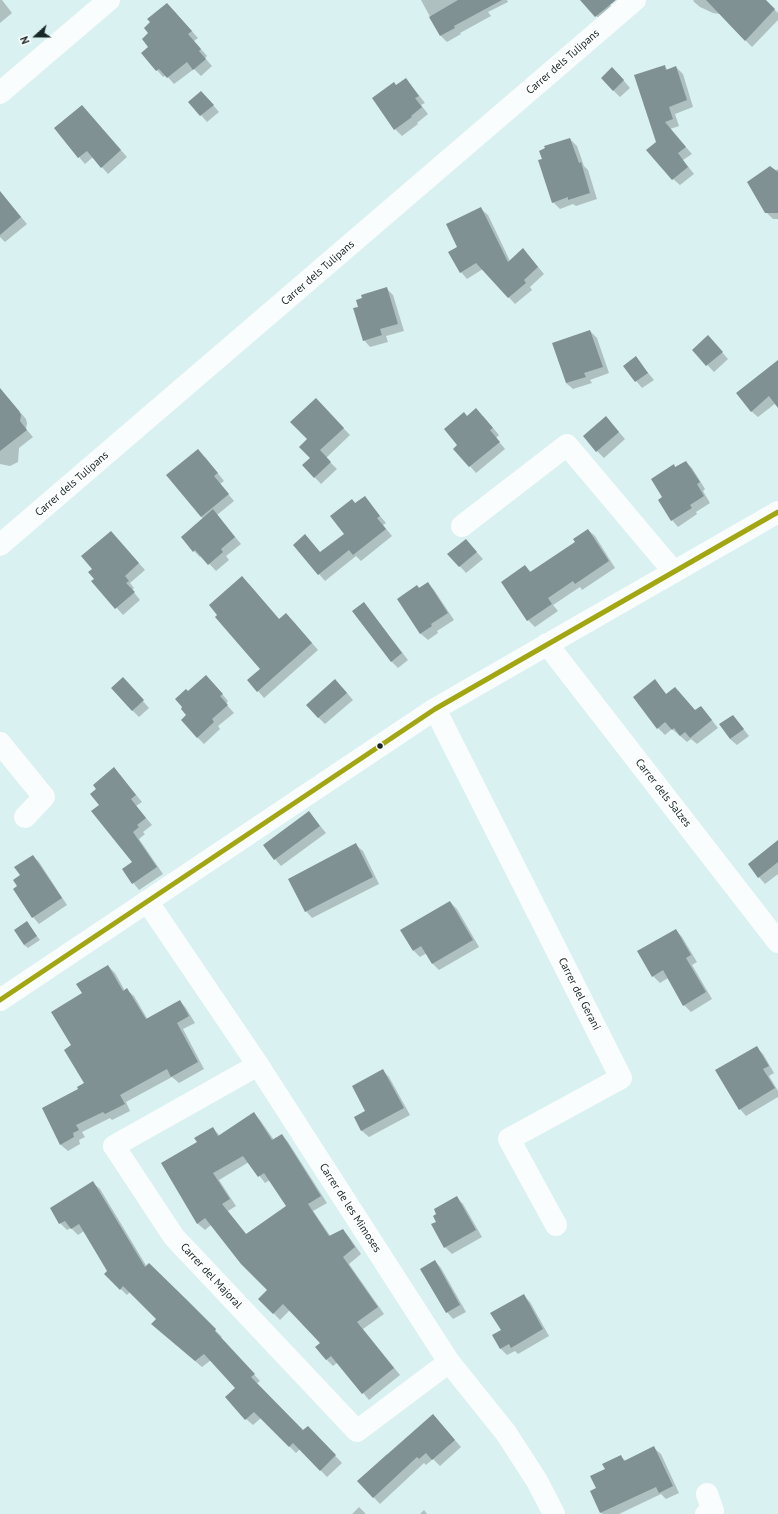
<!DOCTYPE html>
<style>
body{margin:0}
#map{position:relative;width:778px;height:1514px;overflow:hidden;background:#daf1f1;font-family:"PT Sans",sans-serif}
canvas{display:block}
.north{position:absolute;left:16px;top:16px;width:40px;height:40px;-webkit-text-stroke:3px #fefefe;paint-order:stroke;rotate:249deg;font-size:11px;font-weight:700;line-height:16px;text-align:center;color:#172626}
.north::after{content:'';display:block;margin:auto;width:14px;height:18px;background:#172626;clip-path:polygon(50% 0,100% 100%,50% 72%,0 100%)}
</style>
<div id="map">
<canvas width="778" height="1514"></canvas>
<div class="north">N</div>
</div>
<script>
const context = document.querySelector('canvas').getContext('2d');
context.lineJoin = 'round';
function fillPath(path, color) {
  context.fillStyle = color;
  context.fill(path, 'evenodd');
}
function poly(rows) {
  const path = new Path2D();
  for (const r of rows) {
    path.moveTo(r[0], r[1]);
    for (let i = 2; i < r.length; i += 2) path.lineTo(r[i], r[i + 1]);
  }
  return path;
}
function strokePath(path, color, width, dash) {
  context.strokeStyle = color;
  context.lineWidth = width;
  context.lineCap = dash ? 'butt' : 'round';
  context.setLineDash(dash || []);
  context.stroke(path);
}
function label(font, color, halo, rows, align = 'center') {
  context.font = font + ' "PT Sans",sans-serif';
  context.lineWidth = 4;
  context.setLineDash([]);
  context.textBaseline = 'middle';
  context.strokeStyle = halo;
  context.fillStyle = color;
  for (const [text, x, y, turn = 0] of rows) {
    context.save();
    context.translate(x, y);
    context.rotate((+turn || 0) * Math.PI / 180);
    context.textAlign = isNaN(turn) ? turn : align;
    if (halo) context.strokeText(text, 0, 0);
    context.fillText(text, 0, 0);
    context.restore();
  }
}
fillPath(poly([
 [0,0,2,0,12,13,0,23],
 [421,0,507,0,508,2,488,12,491,16,460,33,461,34,447,42,440,35],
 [583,0,606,0,616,12,603,23,582,1],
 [694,0,765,0,778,13,778,20,752,47,720,14,713,13,700,7,693,1],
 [174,11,198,38,194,41,207,56,205,58,212,66,201,76,194,69,174,84,166,75,163,77,157,70,150,47],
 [664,66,668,70,676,67,683,74,693,107,675,114,679,126,670,129,692,154,683,160,694,174,680,185,673,179,657,142],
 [619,75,630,88,620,97,613,90],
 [406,79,425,103,421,105,428,114,417,123,418,124,402,136,395,129,397,86],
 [208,99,219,112,207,122,201,115],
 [82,106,127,157,108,174,93,157,85,164,79,157],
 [570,139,577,146,584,166,588,170,597,199,576,206,573,204,560,209,553,202,543,159],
 [778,169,778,219,773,219,766,212,775,171],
 [0,192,27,224,5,242,0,237],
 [481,209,488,215,510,261,529,256,544,274,530,287,532,290,515,304,483,269,467,279,461,272,458,248],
 [386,288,393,295,404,331,386,336,388,342,370,347,364,340,360,307],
 [590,331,597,338,609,373,590,380,592,383,573,389,566,383],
 [714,343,728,359,714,372,693,350],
 [636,358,654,380,642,388,624,366],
 [778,361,778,406,776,403,758,417,751,411],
 [0,391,9,399,26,419,27,423,26,429,33,437,19,448,18,462,10,466,0,464],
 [322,406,350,435,326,458,337,469,321,484,303,465,311,458,309,439],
 [483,416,499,435,496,438,505,449,476,473,455,449,459,445,468,417],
 [612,424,625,439,604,458,597,451],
 [205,457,224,481,220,484,234,501,217,515,241,544,226,556,229,560,216,571,202,556,200,557,194,551,203,519,201,516],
 [686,462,692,468,705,489,703,491,710,503,696,512,697,514,678,527,672,520,664,497,676,468],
 [364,497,386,523,383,525,392,536,361,561,356,556,325,581,294,545,320,553,345,534,352,500,356,504],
 [588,530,595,536,615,568,582,590,580,587,553,605,558,611,535,627,528,620,502,582,525,566,531,572,576,542],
 [117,539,145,570,130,583,134,588,132,590,140,600,123,615,93,581,95,579],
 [472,547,483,559,466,573,449,554],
 [428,583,434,590,454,620,437,631,438,633,428,640,421,634,398,599],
 [249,584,280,620,293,621,318,650,264,698,258,691,262,669],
 [364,603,408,660,398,668,391,661],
 [655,681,667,695,675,688,695,711,707,714,718,728,697,744,691,739,687,742,672,729,665,735,658,728],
 [213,683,228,701,226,704,234,713,218,726,220,729,204,744,197,737,187,716,189,693],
 [129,685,149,708,139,717,132,710],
 [342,687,353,700,325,724,318,717],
 [733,716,749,736,737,745,730,739],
 [120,775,142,802,136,806,152,825,143,832,145,834,139,839,163,874,139,890,123,870,134,862,100,805],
 [309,812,326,833,281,866,264,846],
 [778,842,778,874,765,884,759,877],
 [356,845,363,851,379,884,312,918,306,911],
 [33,856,39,862,67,905,39,924,33,917,18,886,21,875],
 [450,902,457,909,479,947,439,970,432,963,427,953,420,957,414,951],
 [27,923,40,940,28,948,24,945],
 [676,930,682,937,697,962,692,965,712,999,691,1012,684,1005,668,978,660,983,653,976],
 [108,966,115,973,125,991,127,990,134,996,148,1020,180,1001,186,1008,195,1023,183,1029,204,1069,179,1083,172,1077,126,1102,130,1111,112,1120,110,1118,82,1132,85,1137,79,1140,80,1144,68,1151,61,1145,43,1108,80,1089,85,1084,72,1046,83,994],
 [756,1047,763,1054,774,1073,769,1076,778,1091,778,1097,746,1116,740,1109],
 [383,1071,389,1077,410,1115,369,1137,362,1131,355,1117,366,1111],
 [254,1113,260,1120,274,1140,282,1135,288,1142,327,1203,313,1211,331,1237,343,1230,349,1237,361,1254,349,1264,384,1314,363,1329,400,1375,369,1400,338,1362,333,1366,327,1360,317,1347,321,1344,290,1310,280,1320,260,1299,268,1290,211,1225,205,1230,198,1224,163,1164,198,1143,213,1128,220,1136],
 [249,1162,265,1183,270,1180,287,1206,247,1235,228,1211,236,1206,219,1180],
 [93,1183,100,1189,147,1267,149,1265,222,1337,221,1338,260,1381,256,1384,303,1432,308,1427,342,1463,327,1477,300,1449,296,1453,261,1418,253,1425,246,1419,236,1388,211,1360,202,1367,159,1330,157,1319,130,1292,127,1295,105,1274,108,1271,84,1231,78,1235,71,1228,67,1230,60,1223,51,1209],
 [457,1198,463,1204,482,1237,452,1254,445,1247,437,1222],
 [435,1261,441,1268,466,1312,453,1319,447,1312],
 [523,1295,530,1302,549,1336,518,1354,515,1351,507,1355,501,1349,493,1336,502,1331],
 [439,1422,461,1447,440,1466,433,1459,426,1465,424,1463,380,1504,358,1481,387,1454,388,1455],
 [654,1448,661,1454,679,1493,666,1499,661,1494,619,1514,602,1514,591,1492,597,1489,606,1469,620,1456,626,1461],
 [359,1507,366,1514,352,1514],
 [424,1510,427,1514,420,1514]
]), '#0003');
fillPath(poly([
 [458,0,502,0,454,26,455,28,440,36,429,17],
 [580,0,616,0,595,17],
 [706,0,766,0,775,9,745,41],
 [167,3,192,31,188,34,201,49,199,51,206,59,193,70,187,62,167,78,159,69,156,71,141,53,148,47,142,39,148,33,144,28,150,22,147,19],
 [665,65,666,70,676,66,687,100,669,107,673,119,665,122,686,147,678,153,688,167,672,180,646,150,656,142,634,75],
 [612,67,624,80,613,91,601,78],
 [406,78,419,96,415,98,422,107,411,116,412,117,394,130,372,98,394,82,396,85],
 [201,91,214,105,200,116,188,102],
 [82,105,121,150,101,168,87,151,78,158,54,128],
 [570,138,579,163,581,162,590,193,568,200,568,197,552,203,538,160,542,159,539,151,545,148,544,146],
 [770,166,778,172,778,213,765,213,747,182],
 [0,191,21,217,0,235],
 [481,207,508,262,523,248,538,267,524,280,526,283,508,298,476,263,460,273,448,252,457,247,446,224],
 [387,287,398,324,380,329,382,335,363,341,353,308,358,307,356,300,362,298,361,295],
 [590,330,603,367,584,373,586,377,566,383,552,343],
 [708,335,723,352,706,366,692,350],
 [636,356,648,373,635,382,623,366],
 [778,360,778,408,769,396,751,412,736,393],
 [0,388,19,411,21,415,20,421,27,430,0,451],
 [316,398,344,428,320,450,331,462,314,478,302,465,310,458,299,447,307,439,290,422],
 [476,408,493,428,490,430,500,442,469,467,453,449,457,445,444,429,464,412,467,416],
 [606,416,619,432,596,452,583,436],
 [198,449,218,473,214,476,229,494,201,517,166,475],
 [686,461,700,482,697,484,704,496,690,505,692,508,671,521,658,500,662,497,651,479,674,464,675,467],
 [365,496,380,516,377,518,386,529,353,555,349,550,318,575,293,545,305,534,320,552,344,534,330,516,352,499,355,503],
 [213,509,235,537,221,549,223,552,208,565,195,550,193,552,181,537],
 [588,529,609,561,575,584,573,581,548,598,552,604,527,621,501,582,525,565,530,572,575,542,573,539],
 [111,531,139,563,125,576,129,581,126,583,135,592,115,609,91,581,94,579,88,572,92,569,81,556],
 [466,539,477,552,459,567,447,554],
 [242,576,279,619,286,613,312,643,257,692,247,680,260,669,215,617,217,615,209,605],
 [428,582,448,613,431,624,432,626,420,634,397,599,417,585,419,588],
 [364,602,402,653,391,662,352,611],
 [206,675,223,694,220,696,228,705,212,719,214,722,197,738,181,720,186,715,181,709,182,707,175,699,186,689,188,691],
 [123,677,144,700,132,711,111,688],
 [335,679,347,693,318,718,306,705],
 [655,679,666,694,675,687,695,710,701,706,712,720,690,738,685,732,680,736,674,728,672,730,665,722,657,729,633,697],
 [733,715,744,729,730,739,719,724],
 [114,767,136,795,131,799,146,818,137,825,139,827,133,832,157,867,132,884,122,869,132,862,91,811,99,805,90,794,96,789,93,785],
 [309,811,320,826,274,860,263,845],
 [778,840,778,862,758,878,748,864],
 [356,843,373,877,305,912,288,879],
 [33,855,62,898,32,918,13,889,17,886,13,880,20,875,14,867],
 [450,901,473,940,432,964,421,946,413,951,400,930],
 [27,921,37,936,24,945,14,930],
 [676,929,691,955,686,958,706,992,683,1006,663,970,652,977,637,951],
 [108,965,123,991,127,988,146,1019,180,1000,189,1016,177,1023,198,1062,171,1077,167,1069,120,1095,125,1104,105,1114,103,1112,76,1125,79,1130,73,1133,74,1137,60,1145,42,1108,78,1089,77,1087,84,1083,64,1050,71,1045,51,1012,82,993,76,984],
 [757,1046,769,1066,763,1069,775,1088,739,1110,715,1070],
 [383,1069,404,1108,361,1131,354,1117,365,1111,352,1086],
 [254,1112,272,1140,282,1134,321,1196,308,1204,329,1236,343,1229,355,1247,343,1257,378,1307,357,1322,394,1368,362,1394,331,1356,326,1360,315,1347,320,1343,283,1304,273,1314,258,1299,267,1290,241,1264,205,1218,197,1224,161,1163,197,1142,194,1138,213,1127,218,1136],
 [243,1156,258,1177,264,1173,286,1206,246,1234,222,1204,230,1199,213,1173],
 [93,1181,145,1267,149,1263,188,1301,216,1329,215,1331,255,1374,251,1377,303,1430,308,1426,336,1455,320,1471,293,1443,289,1447,254,1412,245,1420,225,1397,235,1388,204,1354,195,1361,151,1324,156,1319,123,1286,120,1290,104,1274,107,1271,79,1224,71,1229,65,1221,59,1224,50,1208],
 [457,1196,476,1230,444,1248,431,1224,436,1222,433,1216,436,1214,434,1209],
 [435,1260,460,1305,446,1313,420,1269],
 [524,1294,543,1329,511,1348,509,1344,500,1349,492,1335,501,1330,490,1313],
 [433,1414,455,1440,432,1460,426,1453,419,1459,417,1457,373,1498,357,1481],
 [654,1446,673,1486,659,1493,656,1487,600,1513,590,1491,596,1488,590,1476,605,1469,602,1464,621,1455,624,1461]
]), '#809193');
strokePath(poly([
 [0,93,109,0],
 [462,526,567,445,674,572],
 [0,545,635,0],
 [547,644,778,942],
 [435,709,621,1078,509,1139,556,1225],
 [0,743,44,797,25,817],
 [147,901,258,1065,449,1362,506,1433,537,1481,554,1514],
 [0,1000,435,709,778,512],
 [258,1065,114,1146,174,1237,357,1431,449,1362],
 [706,1514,713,1511,707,1494]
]), '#f9fdfd', 22);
strokePath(poly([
 [0,1000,435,709,778,512]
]), '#a2a610', 5);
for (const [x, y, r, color] of [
 [380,746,3.5,"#172626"]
]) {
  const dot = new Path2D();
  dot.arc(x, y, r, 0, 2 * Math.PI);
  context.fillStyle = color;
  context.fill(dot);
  strokePath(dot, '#fefefe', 1.5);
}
label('11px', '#172626', '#fefefe', [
 ["Carrer dels Tulipans",563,62,-41],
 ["Carrer dels Tulipans",318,273,-41],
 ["Carrer dels Tulipans",72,484,-41],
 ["Carrer dels Salzes",663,793,52],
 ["Carrer del Gerani",579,994,63],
 ["Carrer de les Mimoses",350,1208,57],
 ["Carrer del Majoral",211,1276,47]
]);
</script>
